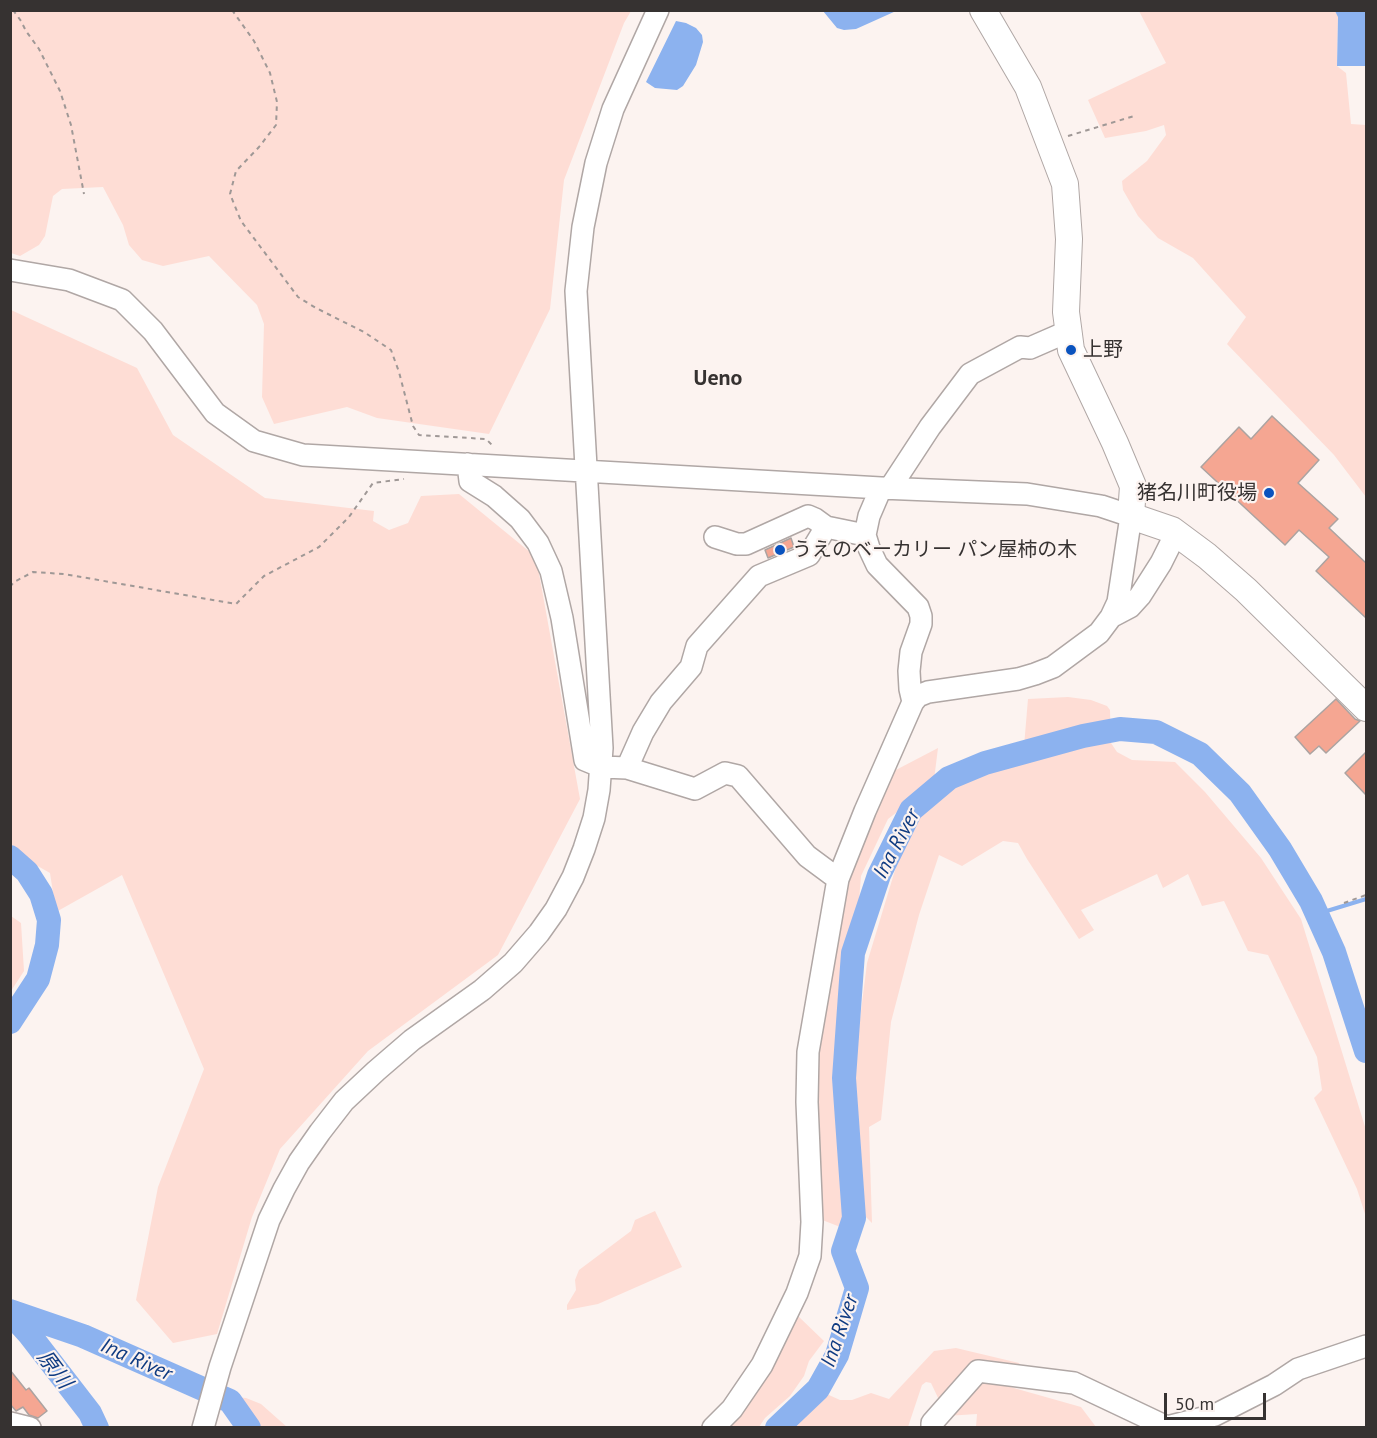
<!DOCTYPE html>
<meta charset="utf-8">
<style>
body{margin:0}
#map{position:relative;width:1377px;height:1438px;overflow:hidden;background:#fcf3f0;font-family:"PT Sans",sans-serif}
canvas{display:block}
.frame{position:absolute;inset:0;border:12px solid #363231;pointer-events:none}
.scale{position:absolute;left:1164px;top:1393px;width:102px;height:27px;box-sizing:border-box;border:3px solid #363231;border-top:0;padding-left:8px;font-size:18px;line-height:21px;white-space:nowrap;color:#363231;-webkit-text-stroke:4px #fcf3f0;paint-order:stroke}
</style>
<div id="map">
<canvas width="1377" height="1438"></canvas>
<div class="frame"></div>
<div class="scale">50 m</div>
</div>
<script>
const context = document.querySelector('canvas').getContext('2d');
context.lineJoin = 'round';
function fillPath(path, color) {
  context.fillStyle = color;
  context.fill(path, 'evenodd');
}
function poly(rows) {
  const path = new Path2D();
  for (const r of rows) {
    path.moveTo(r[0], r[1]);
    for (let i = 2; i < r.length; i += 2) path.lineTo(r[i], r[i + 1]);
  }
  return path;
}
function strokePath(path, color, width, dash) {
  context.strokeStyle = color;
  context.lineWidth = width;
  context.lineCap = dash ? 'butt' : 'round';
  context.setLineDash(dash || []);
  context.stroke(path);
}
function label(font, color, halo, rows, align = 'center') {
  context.font = font + ' "PT Sans","Noto Sans JP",sans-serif';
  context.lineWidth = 4.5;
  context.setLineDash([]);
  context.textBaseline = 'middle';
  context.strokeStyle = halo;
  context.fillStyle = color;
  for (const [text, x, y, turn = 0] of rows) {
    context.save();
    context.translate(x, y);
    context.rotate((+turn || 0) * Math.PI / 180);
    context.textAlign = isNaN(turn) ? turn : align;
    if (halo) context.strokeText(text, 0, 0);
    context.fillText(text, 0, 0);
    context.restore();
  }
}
fillPath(poly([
 [10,11,631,11,624,23,564,180,550,309,489,434,377,418,347,407,274,424,262,397,264,324,257,305,209,256,163,266,142,260,129,245,123,225,103,187,62,189,53,196,45,236,39,245,20,256,11,253],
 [1139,11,1335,11,1338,16,1337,66,1346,73,1351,124,1366,125,1366,497,1334,455,1227,344,1246,317,1193,258,1158,238,1138,216,1123,190,1122,181,1147,161,1166,135,1164,125,1146,131,1105,138,1088,100,1166,63],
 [11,310,137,368,173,435,265,498,374,511,373,521,389,530,408,523,421,496,459,494,536,557,580,799,498,955,368,1051,280,1149,252,1217,217,1334,173,1343,136,1300,158,1187,204,1069,122,875,56,912,50,873,11,851],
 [1068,697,1091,700,1107,706,1110,710,1111,743,1117,752,1132,760,1175,762,1205,792,1261,858,1301,919,1366,1130,1366,1217,1357,1189,1314,1098,1322,1090,1317,1057,1268,955,1248,951,1224,901,1202,906,1188,874,1163,888,1157,874,1081,910,1094,930,1079,939,1027,859,1018,843,1003,841,962,866,939,855,919,915,891,1022,881,1120,869,1127,872,1223,865,1216,859,1176,852,1083,867,963,908,827,954,781,1023,758,1028,699],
 [938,748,934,780,926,790,888,819,861,876,858,914,843,967,835,1091,845,1222,843,1228,817,1218,812,1066,849,871,892,772],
 [11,916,21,923,24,971,11,991],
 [655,1211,682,1267,598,1304,567,1310,567,1305,576,1290,575,1280,579,1270,631,1231,635,1220],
 [798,1316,824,1341,809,1361,804,1376,790,1396,765,1418,759,1427,726,1428,760,1386],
 [956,1348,1019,1363,1022,1368,975,1365,940,1402,931,1383,926,1382,922,1385,908,1427,788,1428,788,1425,796,1412,820,1391,840,1400,852,1400,871,1393,889,1399,934,1351],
 [982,1379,1081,1407,1096,1427,976,1427,977,1414,946,1416],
 [235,1397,246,1398,261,1404,287,1427,255,1427]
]), '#feddd5');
fillPath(poly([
 [823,11,896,11,856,29,844,30,837,28],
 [1335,11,1366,11,1366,66,1337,66,1338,17],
 [676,21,686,23,696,28,702,35,703,42,696,65,683,86,677,90,655,88,646,82]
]), '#8cb2ef');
strokePath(poly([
 [1317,914,1366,899]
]), '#8cb2ef', 4);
strokePath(poly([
 [10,857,27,872,41,894,49,920,47,945,38,979,10,1022],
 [10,1311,83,1336,230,1401,249,1428],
 [10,1313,29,1334,90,1413,97,1428],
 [777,1428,818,1389,837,1355,857,1288,843,1251,854,1218,844,1078,853,953,879,875,911,810,949,778,985,763,1083,736,1120,729,1156,732,1200,754,1240,793,1280,849,1311,901,1334,952,1366,1051]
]), '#8cb2ef', 24);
const building = poly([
 [1272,416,1319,460,1298,483,1338,519,1329,528,1366,563,1366,618,1316,571,1329,557,1299,530,1285,545,1201,467,1239,427,1251,439,1272,416],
 [791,538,794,547,768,558,765,550,791,538],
 [1336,699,1355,719,1360,721,1326,753,1319,746,1310,754,1295,737,1336,699],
 [1366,752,1366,795,1345,773,1366,752],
 [10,1370,26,1390,29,1388,47,1411,38,1418,29,1415,23,1407,16,1411,10,1404,10,1370]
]);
fillPath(building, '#f5a692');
strokePath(building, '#aba3a1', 1.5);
const minor = poly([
 [10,270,69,280,122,300,153,331,215,413,254,441,303,455,881,488,1027,494,1101,506,1131,516,1118,602,1111,617,1099,633,1053,667,1035,674,1018,679,928,692,918,696,913,702,865,811,838,879,808,1052,807,1102,812,1222,810,1256,797,1293,762,1365,732,1409,713,1428],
 [468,464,470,481,494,496,520,519,538,543,551,571,562,618,585,760,602,767,627,768,695,789,725,773,738,776,807,856,838,879],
 [881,488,869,516,865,535,869,548,877,565,918,607,921,616,921,624,911,652,909,671,910,689,913,702],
 [890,488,930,427,970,374,1020,347,1030,348,1069,331],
 [715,537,737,544,746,544,808,516,815,519,826,527,865,535],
 [1111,617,1130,607,1140,596,1161,563,1176,533],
 [627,768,643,732,661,702,691,667,697,646,759,576,809,555,826,527],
 [10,1423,30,1428],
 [203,1428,220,1367,269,1220,284,1189,299,1162,320,1132,344,1101,376,1071,412,1040,482,990,513,963,539,933,556,909,573,877,584,849,594,818,599,790,602,748,576,291,583,227,596,163,613,109,658,10],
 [932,1428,932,1423,978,1371,1074,1383,1167,1427,1215,1415,1274,1385,1298,1369,1366,1346]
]);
const major = poly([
 [983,10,1028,87,1065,184,1069,239,1066,312,1071,350,1115,443,1133,486,1131,516,1172,530,1207,556,1246,590,1366,708]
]);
strokePath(minor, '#b0a7a5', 24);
strokePath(major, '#b0a7a5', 28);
strokePath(poly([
 [13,10,21,21,26,31,39,49,60,91,71,125,84,194],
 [232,10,254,41,270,73,277,102,276,125,259,147,236,171,230,194,241,221,298,297,316,308,364,332,391,350,399,372,413,426,419,435,486,439,494,447],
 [1068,136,1134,116],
 [10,587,14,582,33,572,64,574,236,604,264,576,319,547,349,517,373,483,404,479],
 [1344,903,1366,895]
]), '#9f9896', 2, [4.5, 4.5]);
strokePath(minor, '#fff', 21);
strokePath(major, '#fff', 26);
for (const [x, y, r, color] of [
 [1071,350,6,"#0a53be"],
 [1269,493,6,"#0a53be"],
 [780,550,6,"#0a53be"]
]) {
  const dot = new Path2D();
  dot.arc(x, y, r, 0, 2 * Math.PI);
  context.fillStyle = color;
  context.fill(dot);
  strokePath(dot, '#fcf3f0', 2);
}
label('20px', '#363231', '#fcf3f0', [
 ["上野",1083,350],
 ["猪名川町役場",1257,493,"right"],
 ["うえのベーカリー パン屋柿の木",792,550]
], 'left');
label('italic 21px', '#0f3b82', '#fcf3f0', [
 ["Ina River",897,844,-62],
 ["Ina River",840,1331,-71],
 ["Ina River",136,1360,24],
 ["原川",54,1370,53]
]);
label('bold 22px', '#363231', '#fcf3f0', [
 ["Ueno",718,379]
]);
</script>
